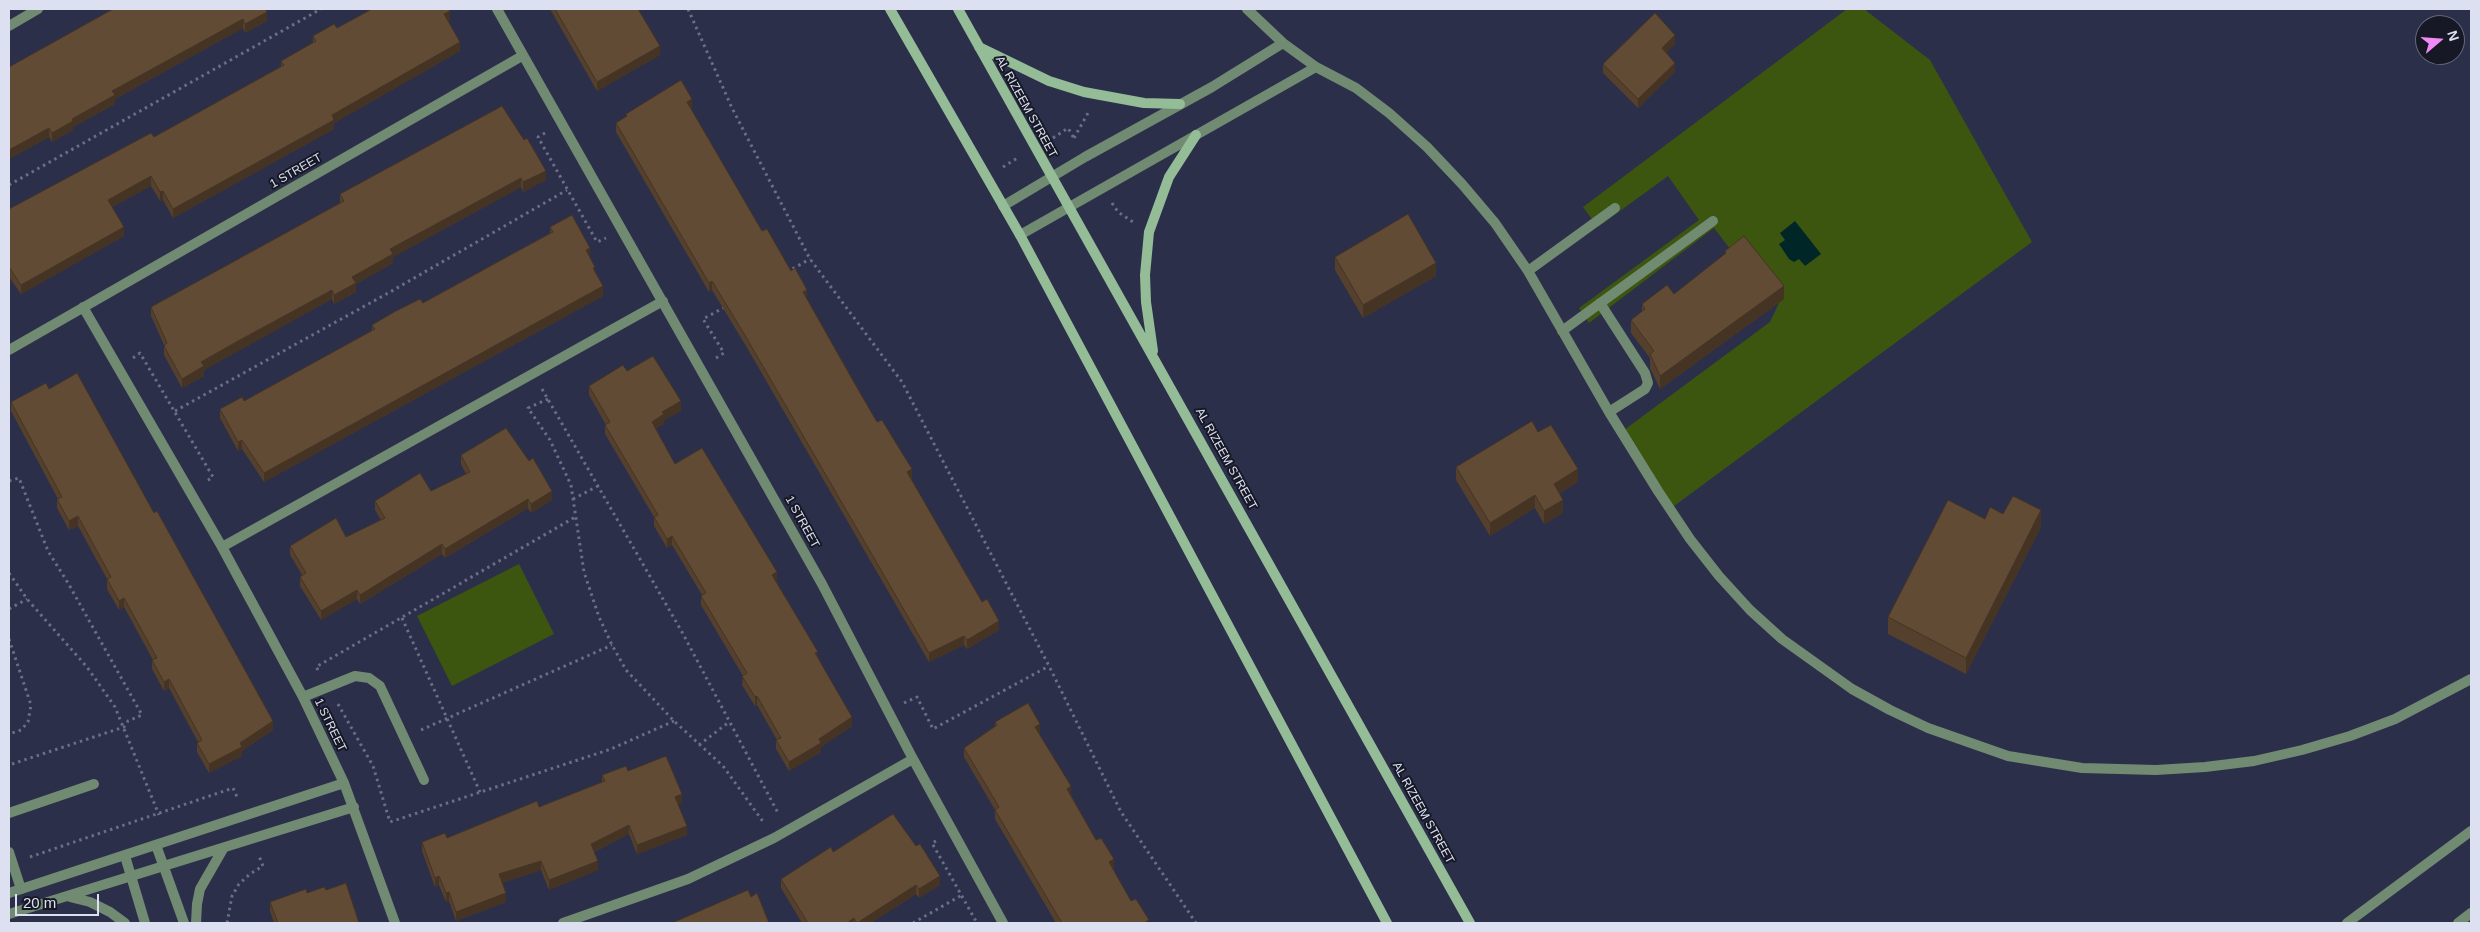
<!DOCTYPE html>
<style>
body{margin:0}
#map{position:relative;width:2480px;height:932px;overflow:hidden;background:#2b2f4a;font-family:Arial,sans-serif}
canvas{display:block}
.frame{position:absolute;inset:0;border:10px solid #dce0f1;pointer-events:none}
.north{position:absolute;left:2415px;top:15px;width:50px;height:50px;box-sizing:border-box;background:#161925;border:1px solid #656977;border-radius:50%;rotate:72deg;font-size:14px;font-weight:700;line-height:20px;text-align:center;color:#dce0f1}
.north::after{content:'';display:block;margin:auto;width:18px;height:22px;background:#f08bf5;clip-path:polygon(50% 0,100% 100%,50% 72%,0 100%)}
.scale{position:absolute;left:15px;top:894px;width:84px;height:22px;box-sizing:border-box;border:2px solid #dce0f1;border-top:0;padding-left:6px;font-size:15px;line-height:18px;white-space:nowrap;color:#dce0f1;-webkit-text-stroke:4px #161925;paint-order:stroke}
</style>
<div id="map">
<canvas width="2480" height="932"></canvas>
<div class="frame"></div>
<div class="north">N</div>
<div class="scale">20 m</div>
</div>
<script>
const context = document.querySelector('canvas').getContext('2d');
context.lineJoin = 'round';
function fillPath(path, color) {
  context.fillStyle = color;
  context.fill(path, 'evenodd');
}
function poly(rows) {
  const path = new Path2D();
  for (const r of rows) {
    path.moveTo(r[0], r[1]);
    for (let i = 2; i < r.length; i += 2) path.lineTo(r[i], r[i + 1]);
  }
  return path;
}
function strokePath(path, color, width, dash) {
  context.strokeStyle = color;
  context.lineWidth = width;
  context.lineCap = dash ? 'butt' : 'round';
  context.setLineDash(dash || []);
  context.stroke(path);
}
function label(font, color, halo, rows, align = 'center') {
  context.font = font + ' Arial,sans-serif';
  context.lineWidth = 4;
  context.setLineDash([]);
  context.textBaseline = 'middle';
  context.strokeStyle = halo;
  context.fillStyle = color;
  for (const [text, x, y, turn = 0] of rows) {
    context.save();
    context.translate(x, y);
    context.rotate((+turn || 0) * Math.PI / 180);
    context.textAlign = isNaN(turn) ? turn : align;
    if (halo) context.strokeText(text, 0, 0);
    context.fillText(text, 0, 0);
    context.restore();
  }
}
fillPath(poly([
 [1847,9,1864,9,1930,60,2032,242,1670,509,1624,430,1770,322,1779,303,1739,252,1734,254,1714,228,1589,323,1579,308,1699,220,1668,176,1598,227,1583,207],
 [519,564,554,634,452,686,417,616]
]), '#3c5610');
fillPath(poly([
 [1795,221,1821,254,1805,266,1799,259,1794,262,1789,259,1779,244,1785,240,1780,233]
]), '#012627');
strokePath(poly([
 [688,9,732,108,810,259,902,382,1049,666,1121,812,1196,923],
 [545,133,538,137,597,242,606,238],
 [1053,138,1068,128,1075,140],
 [1074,138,1088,113],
 [1003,167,1019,157],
 [9,185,321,9],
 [1112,203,1118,212,1133,222],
 [787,272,810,259],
 [133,358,140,353,213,477,205,482],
 [716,358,724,353,703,319,725,307],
 [542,389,682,632,778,813],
 [548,399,528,408,550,440,571,485,584,572,599,617,612,645,626,670,674,721,723,766,764,823],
 [175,411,390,292,567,190],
 [9,481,19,478,48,551,68,583,142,715,128,721,124,727,9,765],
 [573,499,598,486],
 [9,573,27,599,87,667,115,707,159,815],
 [9,609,27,599],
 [402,618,480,792],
 [9,639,31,705,28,722,21,730,9,734],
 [318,670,316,667,577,516],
 [904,703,917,697,933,729,1049,666],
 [338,704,373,766,390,822,611,749,674,721],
 [421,730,612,645],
 [699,745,729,722],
 [936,841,932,843,977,923],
 [30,857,233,788,238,799],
 [227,923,232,896,239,884,250,874,263,866,259,856],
 [913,923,962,895]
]), '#6a6e86', 3, [2.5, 4]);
strokePath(poly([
 [303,697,355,676,369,678,380,686,424,780],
 [9,813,94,784],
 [9,852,21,889]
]), '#718a72', 10);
strokePath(poly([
 [497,9,822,584,913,759,1003,923],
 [1247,9,1283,43,1316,67,1356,88,1389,113,1427,147,1462,184,1495,223,1528,271,1609,412,1658,491,1690,539,1719,576,1750,610,1782,639,1852,689,1890,710,1928,728,2008,756,2082,768,2156,770,2205,767,2254,761,2302,750,2350,736,2395,719,2471,679],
 [9,26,38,9],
 [1003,206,1085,157,1212,87,1283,43],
 [1020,235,1316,67],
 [1528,271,1615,208],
 [1600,303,1645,373,1648,383,1645,389,1609,412],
 [83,307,222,547,303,697,344,783,395,923],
 [1562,331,1713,221],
 [9,350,522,56],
 [222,547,663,301],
 [156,845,184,923],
 [125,856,145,923],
 [9,893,344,783],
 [70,897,90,902,110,912,125,923],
 [9,914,354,807],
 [196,923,197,904,200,889,223,849],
 [563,923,688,879,774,838,913,759],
 [2347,923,2471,831],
 [2458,923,2471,913]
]), '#718a72', 10);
strokePath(poly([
 [890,9,1020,235,1387,923],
 [958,9,1470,923],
 [979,47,1049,81,1084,92,1144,103,1180,104],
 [1153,351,1146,302,1145,275,1149,232,1169,177,1196,135]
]), '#94bc96', 10);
fillPath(poly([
 [113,9,269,9,266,10,267,21,245,33,243,28,115,99,115,104,73,127,73,130,52,142,49,137,9,159],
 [550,9,638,9,660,55,597,91],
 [450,20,448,21,460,51,334,123,334,129,173,218,163,200,160,201,151,186,112,207,124,236,21,294,9,277,9,209,154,137,281,67,281,61,313,43,313,36,337,28],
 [1675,44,1666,53,1675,72,1638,108,1603,73,1603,64],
 [502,106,546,180,523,192,521,187,393,257,393,263,356,284,356,292,334,304,332,299,238,351,204,370,204,376,182,388,164,355,164,345,151,316,151,307,340,203,340,194],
 [692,108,691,109,762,231,807,299,877,422,912,478,911,479,982,602,999,630,967,649,964,645,929,662,746,346,712,290,709,292,616,132,616,123,626,117,626,114],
 [550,227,590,257,603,296,264,482,242,449,238,451,220,418,220,409,244,401,372,331,372,325,423,303,550,233],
 [1725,251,1784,299,1660,389,1650,368,1650,358,1631,333,1631,320,1642,312,1642,304,1674,294,1725,255],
 [1335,257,1436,276,1363,318,1335,270],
 [627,371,681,411,664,420,664,424,655,429,675,464,777,581,776,582,818,657,852,726,821,747,821,752,789,771,776,749,776,740,777,740,757,705,755,706,742,685,743,676,701,605,701,596,702,595,672,545,667,548,654,526,654,517,605,434,605,425,606,425,589,395,589,386],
 [49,389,273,730,242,751,242,756,209,773,197,752,197,743,198,742,169,688,164,691,152,669,152,660,153,660,124,607,119,610,107,589,107,579,78,526,69,530,57,508,57,499,58,499,11,411,11,402],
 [1538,432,1578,482,1560,493,1563,513,1544,524,1535,508,1490,536,1456,480,1456,467],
 [461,455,552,500,531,513,528,508,445,558,442,554,360,604,357,599,321,620,300,586,300,577,302,575,290,555,290,546,346,537,381,520,375,510,375,501,431,491,466,474,461,464],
 [2003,514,2041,527,1966,674,1888,634,1888,617,1985,519],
 [995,722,1040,733,1039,734,1071,795,1096,840,1114,868,1113,869,1131,901,1149,923,1056,923,995,819,995,810,964,757,964,748,995,727],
 [628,771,682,803,678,804,687,835,637,854,629,834,594,852,598,870,549,890,541,870,502,883,506,902,456,921,449,901,446,902,439,885,435,887,422,851,422,842,447,838,539,807,602,782,602,775],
 [833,852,940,885,919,898,916,894,871,923,802,923,781,888,781,879],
 [326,890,359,923,274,923,270,911,270,902,307,893]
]), '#54402d');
fillPath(poly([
 [450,11,450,20,444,24,444,14],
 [267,12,267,21,245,33,245,24],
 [243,19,243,28,115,99,115,104,73,127,73,130,52,142,52,133,112,91],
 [1675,35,1675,44,1662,58,1662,48],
 [460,42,460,51,334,123,334,129,173,218,173,209,332,115],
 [660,46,660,55,597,91,597,82],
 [1675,63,1675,72,1638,108,1638,99],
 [692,99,692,108,687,111,687,102],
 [49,128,49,137,9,159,9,150],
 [546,171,546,180,523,192,523,182],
 [151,176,151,186,108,209,108,200],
 [521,178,521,187,393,257,393,263,356,284,356,292,334,304,334,295,352,277,390,249],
 [163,191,163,200,160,201,160,192],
 [124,227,124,236,21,294,21,285],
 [590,248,590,257,586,250],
 [1436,263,1436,276,1363,318,1363,305],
 [712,281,712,290,709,292,709,283],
 [603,286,603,296,264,482,264,473],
 [1784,286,1784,299,1660,389,1660,376],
 [332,290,332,299,204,370,204,376,182,388,182,379,201,362],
 [807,290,807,299,803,301,803,292],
 [681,401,681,411,664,420,664,424,652,431,652,422,662,412],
 [242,440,242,449,238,451,238,442],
 [912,469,912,478,907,481,907,472],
 [1578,469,1578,482,1554,497,1554,484],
 [552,491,552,500,531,513,531,504],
 [1535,495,1535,508,1490,536,1490,523],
 [528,499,528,508,445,558,445,549],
 [1563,500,1563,513,1544,524,1544,511],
 [2041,510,2041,527,1966,674,1966,658],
 [78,516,78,526,69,530,69,521],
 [672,536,672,545,667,548,667,539],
 [442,544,442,554,360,604,360,595],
 [777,572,777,581,772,584,772,575],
 [357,590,357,599,321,620,321,611],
 [124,598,124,607,119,610,119,601],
 [999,621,999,630,967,649,967,640],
 [964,636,964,645,929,662,929,653],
 [169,679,169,688,164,691,164,682],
 [757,696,757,705,755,706,755,697],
 [852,717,852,726,821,747,821,752,789,771,789,762,819,739],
 [273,721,273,730,242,751,242,756,209,773,209,764,240,743],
 [1040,724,1040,733,1035,736,1035,727],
 [1071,786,1071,795,1067,789],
 [682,794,682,803,675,806,675,797],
 [629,825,629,834,591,853,591,844],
 [687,826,687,835,637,854,637,845],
 [1114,859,1114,868,1109,871,1109,862],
 [541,861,541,870,499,884,499,874],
 [598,861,598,870,549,890,549,880],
 [439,876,439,885,435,887,435,878],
 [940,876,940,885,919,898,919,889],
 [916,885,916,894,871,923,857,923],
 [449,892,449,901,446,902,446,893],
 [506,893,506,902,456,921,456,912],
 [854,918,854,923,847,923]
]), '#453424');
const building = poly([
 [113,9,265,9,267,12,245,24,243,19,112,91,115,95,72,119,73,121,52,133,49,128,9,150,9,67,113,9],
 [372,9,449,9,450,11,444,14,460,42,332,115,334,120,173,209,163,191,160,192,151,176,108,200,124,227,21,285,9,267,9,209,151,133,154,137,284,65,281,61,316,41,313,36,334,24,337,28,372,9],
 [555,9,638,9,660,46,597,82,555,9],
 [1655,13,1675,35,1662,48,1675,63,1638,99,1603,64,1655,13],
 [681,80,692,99,687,102,762,231,767,229,791,271,795,268,807,290,803,292,856,386,877,422,882,420,899,448,912,469,907,472,982,602,987,599,999,621,967,640,964,636,929,653,746,337,712,281,709,283,616,123,627,116,626,114,681,80],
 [502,106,524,140,527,138,546,171,523,182,521,178,390,249,393,254,352,277,356,283,334,295,332,290,238,341,201,362,204,366,182,379,164,346,167,343,151,307,344,201,340,194,502,106],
 [1408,214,1436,263,1363,305,1335,257,1408,214],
 [572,215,590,248,586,250,595,267,593,268,603,286,264,473,242,440,238,442,220,409,242,397,244,401,375,329,372,325,394,312,420,299,423,303,516,252,553,232,550,227,572,215],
 [1744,236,1784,286,1660,376,1650,354,1654,351,1631,320,1645,309,1642,304,1667,285,1674,294,1726,253,1725,251,1744,236],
 [653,356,681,401,662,412,664,414,652,422,675,464,702,448,777,572,772,575,818,652,815,653,852,717,819,739,821,743,789,762,776,740,781,738,757,696,755,697,742,676,747,673,701,596,706,593,672,536,667,539,654,517,658,515,605,425,610,422,589,386,623,365,627,371,653,356],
 [77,373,154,513,157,511,273,721,240,743,242,747,209,764,197,743,202,740,169,679,164,682,152,660,157,658,124,598,119,601,107,579,111,577,78,516,69,521,57,499,62,497,11,402,46,383,49,389,77,373],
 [1532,421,1538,432,1551,425,1578,469,1554,484,1563,500,1544,511,1535,495,1490,523,1456,467,1532,421],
 [506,428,529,461,533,458,552,491,531,504,528,499,445,549,442,544,360,595,357,590,321,611,300,577,306,573,290,546,336,518,346,537,385,518,375,501,420,473,431,491,470,472,461,455,506,428],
 [2013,496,2041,510,1966,658,1888,617,1948,500,1985,519,1990,507,2003,514,2013,496],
 [1028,703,1040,724,1035,727,1071,786,1067,789,1096,840,1101,838,1114,859,1109,862,1131,901,1136,899,1149,920,1144,923,1062,923,995,810,999,807,964,748,997,725,995,722,1028,703],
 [666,756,682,794,675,797,687,826,637,845,629,825,591,844,598,861,549,880,541,861,499,874,506,893,456,912,449,892,446,893,439,876,435,878,422,842,445,833,447,838,537,801,539,807,605,781,602,775,626,766,628,771,666,756],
 [893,814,916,846,920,844,940,876,919,889,916,885,857,923,854,918,847,923,808,923,781,879,831,847,833,852,893,814],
 [346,883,359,923,278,923,270,902,306,889,307,893,324,887,326,890,346,883],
 [748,890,751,897,757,893,769,923,672,923,748,890]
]);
fillPath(building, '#624b34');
strokePath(building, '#453424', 1);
label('12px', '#dce0f1', '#161925', [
 ["AL RIZEEM STREET",1026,107,61],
 ["1 STREET",296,171,-30],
 ["AL RIZEEM STREET",1226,459,61],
 ["1 STREET",802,522,61],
 ["1 STREET",330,725,64],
 ["AL RIZEEM STREET",1423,813,61]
]);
</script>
